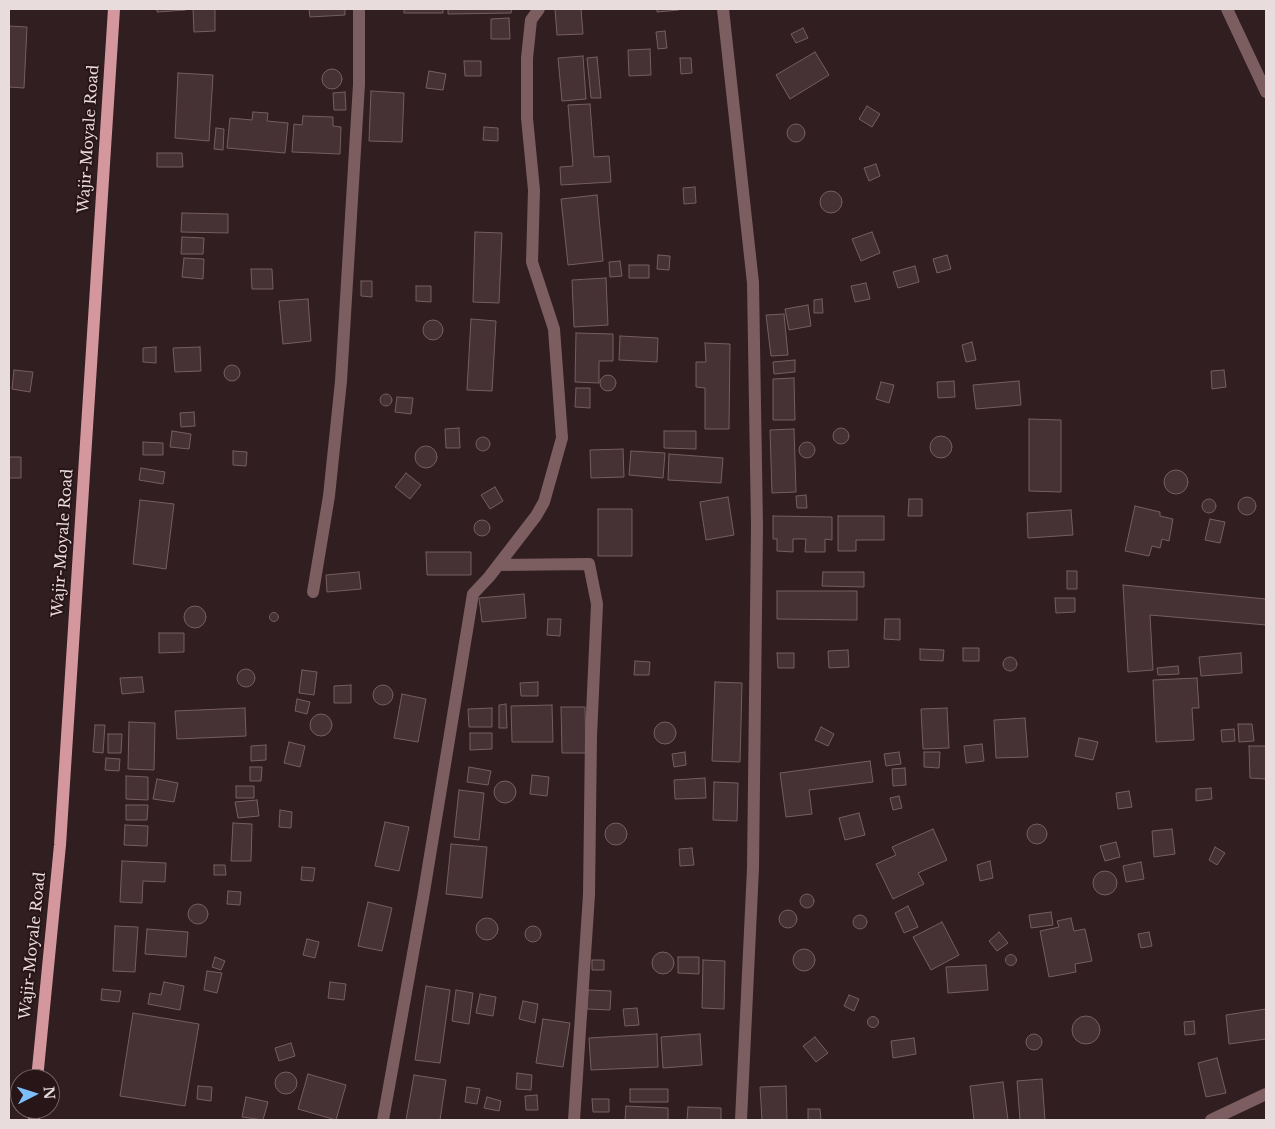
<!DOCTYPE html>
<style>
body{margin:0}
#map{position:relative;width:1275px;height:1129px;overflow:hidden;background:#311e21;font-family:"Libre Baskerville",serif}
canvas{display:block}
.frame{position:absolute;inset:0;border:10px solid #e9dcdd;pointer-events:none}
.north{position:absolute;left:10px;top:1069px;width:50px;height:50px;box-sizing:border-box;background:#271517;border:1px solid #756566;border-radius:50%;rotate:85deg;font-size:14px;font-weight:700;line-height:20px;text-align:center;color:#e9dcdd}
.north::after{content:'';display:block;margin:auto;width:18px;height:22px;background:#7cbef9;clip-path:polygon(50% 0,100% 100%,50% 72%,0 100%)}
</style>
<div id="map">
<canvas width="1275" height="1129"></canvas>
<div class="frame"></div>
<div class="north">N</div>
</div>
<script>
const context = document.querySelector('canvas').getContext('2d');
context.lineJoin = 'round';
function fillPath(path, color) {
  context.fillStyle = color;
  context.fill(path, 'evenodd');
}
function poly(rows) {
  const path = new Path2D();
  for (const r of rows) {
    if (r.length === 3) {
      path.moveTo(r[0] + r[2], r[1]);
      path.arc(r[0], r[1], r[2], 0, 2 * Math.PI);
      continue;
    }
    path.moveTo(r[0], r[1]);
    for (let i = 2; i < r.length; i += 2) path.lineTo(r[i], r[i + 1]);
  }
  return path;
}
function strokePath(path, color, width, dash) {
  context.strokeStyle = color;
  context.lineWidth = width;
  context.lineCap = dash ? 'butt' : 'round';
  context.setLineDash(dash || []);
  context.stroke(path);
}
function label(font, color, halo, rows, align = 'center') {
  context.font = font + ' "Libre Baskerville",serif';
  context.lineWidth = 4;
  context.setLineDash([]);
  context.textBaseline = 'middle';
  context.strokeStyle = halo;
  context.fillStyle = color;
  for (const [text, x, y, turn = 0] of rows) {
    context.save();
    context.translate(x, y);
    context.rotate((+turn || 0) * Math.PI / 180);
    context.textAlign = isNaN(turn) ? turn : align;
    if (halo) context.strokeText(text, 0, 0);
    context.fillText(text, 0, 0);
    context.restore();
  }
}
const building = poly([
 [157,9,186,9,186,10,157,12,157,9],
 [193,9,215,9,215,31,194,32,193,9],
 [309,9,345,9,345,15,310,17,309,9],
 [404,9,443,9,443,13,404,13,404,9],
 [448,9,512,9,511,13,448,14,448,9],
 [555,9,581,9,583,34,557,35,555,9],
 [657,9,679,9,679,10,657,12,657,9],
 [509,18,510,39,491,39,491,19,509,18],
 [9,26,27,27,24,88,9,87,9,26],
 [803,28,808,38,796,43,791,34,803,28],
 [665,31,667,48,658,49,656,32,665,31],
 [650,49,651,75,629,76,628,50,650,49],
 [815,52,829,75,790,99,776,75,815,52],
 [583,56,586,99,562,101,558,58,583,56],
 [597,57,601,98,591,98,587,58,597,57],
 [680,58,691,58,692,73,681,74,680,58],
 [464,61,481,61,481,76,465,76,464,61],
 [332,79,10],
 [429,71,446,74,443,90,426,88,429,71],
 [178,73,213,75,209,141,175,138,178,73],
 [371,91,404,93,402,142,369,141,371,91],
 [345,92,346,110,334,110,333,93,345,92],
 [590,104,594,157,609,156,611,182,561,185,560,167,573,166,568,105,590,104],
 [867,106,880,114,872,127,859,119,867,106],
 [253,112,268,113,267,121,288,123,285,153,227,148,230,118,252,120,253,112],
 [303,116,333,117,333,126,341,127,340,154,292,152,294,124,302,125,303,116],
 [796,133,9],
 [484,127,498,128,498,141,483,140,484,127],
 [216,128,224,129,223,150,214,149,216,128],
 [157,153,182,153,183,167,157,167,157,153],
 [876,164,880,176,869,181,864,168,876,164],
 [695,187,696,203,684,204,683,188,695,187],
 [831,202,11],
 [597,195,603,261,568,265,561,199,597,195],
 [182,213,228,214,228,233,181,232,182,213],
 [475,232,502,233,499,303,473,302,475,232],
 [872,232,880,253,861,261,852,239,872,232],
 [182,237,204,238,203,254,181,254,182,237],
 [658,255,670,256,669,270,657,269,658,255],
 [947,255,951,269,937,273,933,259,947,255],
 [184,258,204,259,203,279,182,277,184,258],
 [620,261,622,276,610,277,609,262,620,261],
 [629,265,649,265,649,278,629,278,629,265],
 [915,266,919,282,898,288,893,272,915,266],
 [251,269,272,269,273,289,252,289,251,269],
 [606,278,608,325,574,327,572,280,606,278],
 [361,281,372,281,372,297,361,296,361,281],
 [866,283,870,299,855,302,851,286,866,283],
 [416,286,431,286,431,302,416,301,416,286],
 [308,299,311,341,283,344,279,301,308,299],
 [822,299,823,313,814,313,814,300,822,299],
 [808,305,811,326,789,330,785,309,808,305],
 [784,314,788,355,771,356,766,315,784,314],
 [471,319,496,321,492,391,467,390,471,319],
 [433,330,10],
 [576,333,613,334,613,361,599,361,599,383,575,382,576,333],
 [620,336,658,338,657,362,619,360,620,336],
 [972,342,976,360,966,362,962,345,972,342],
 [705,343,730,344,729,429,705,429,705,388,696,387,696,362,706,362,705,343],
 [156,347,156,363,143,362,143,348,156,347],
 [200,347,201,371,175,372,173,348,200,347],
 [795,360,795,372,774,374,773,362,795,360],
 [232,373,8],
 [14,370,33,372,30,392,12,389,14,370],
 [1224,370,1226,387,1212,389,1211,371,1224,370],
 [608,383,8],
 [794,378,795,420,773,420,773,379,794,378],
 [954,381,955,397,938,398,937,382,954,381],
 [1019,381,1021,405,976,409,973,385,1019,381],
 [881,382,894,385,889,403,876,399,881,382],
 [576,388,590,388,590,408,575,407,576,388],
 [386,400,6],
 [397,397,413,398,411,414,395,412,397,397],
 [194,412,195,426,181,427,180,413,194,412],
 [1029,419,1061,420,1061,492,1029,491,1029,419],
 [459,428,460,448,446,448,445,429,459,428],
 [841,436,8],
 [794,429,796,492,772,493,770,430,794,429],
 [172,431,191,434,189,449,170,447,172,431],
 [664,431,696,431,696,449,664,448,664,431],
 [941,447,11],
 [483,444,7],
 [143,442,163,443,163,455,143,455,143,442],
 [807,450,8],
 [426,457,11],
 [623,449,624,477,591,478,590,450,623,449],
 [233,451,247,452,246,466,233,465,233,451],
 [631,451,665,453,663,478,629,475,631,451],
 [669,454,723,458,721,483,668,480,669,454],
 [9,457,21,457,21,478,9,478,9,457],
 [141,468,165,472,163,484,139,480,141,468],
 [1176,482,12],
 [406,473,421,485,410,499,395,487,406,473],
 [495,487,503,501,490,509,481,495,495,487],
 [806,495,807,508,797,508,796,496,806,495],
 [1247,506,9],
 [728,497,734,535,706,540,700,502,728,497],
 [909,499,922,499,922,516,908,516,909,499],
 [1209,506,7],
 [140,500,174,504,166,569,133,564,140,500],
 [1135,506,1160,512,1160,516,1173,519,1169,541,1162,539,1160,548,1152,546,1149,556,1125,551,1135,506],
 [598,509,632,509,632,556,598,556,598,509],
 [1071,510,1073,535,1028,538,1027,513,1071,510],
 [773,516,832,517,832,540,825,539,825,552,805,552,806,539,793,539,793,552,777,551,777,539,773,539,773,516],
 [838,516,884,516,884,540,856,540,856,551,838,551,838,516],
 [1210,519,1225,522,1220,543,1205,540,1210,519],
 [482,528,8],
 [426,552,471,552,471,575,427,575,426,552],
 [1067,571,1077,571,1077,589,1067,589,1067,571],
 [359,572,361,589,327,592,326,575,359,572],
 [823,572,864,572,864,587,822,586,823,572],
 [1123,585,1266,599,1266,625,1150,615,1153,670,1128,672,1123,585],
 [777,591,857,591,857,620,777,619,777,591],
 [524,594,526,618,482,622,479,598,524,594],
 [1055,598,1075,598,1075,612,1056,613,1055,598],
 [195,617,11],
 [274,617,4.5],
 [548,619,561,619,560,636,547,635,548,619],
 [885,619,900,619,900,640,884,639,885,619],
 [159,633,184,633,184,652,159,653,159,633],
 [963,648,979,648,979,661,963,661,963,648],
 [920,649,944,650,943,661,920,660,920,649],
 [848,650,849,667,829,668,828,651,848,650],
 [777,653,794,653,794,668,778,668,777,653],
 [1241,653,1242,673,1201,676,1199,657,1241,653],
 [1010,664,7],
 [635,661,650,662,649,675,634,675,635,661],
 [1178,666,1179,674,1158,675,1157,668,1178,666],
 [246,678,9],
 [302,670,317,672,314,695,299,693,302,670],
 [142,677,144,692,122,694,120,678,142,677],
 [1197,678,1199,708,1192,708,1194,740,1156,742,1153,680,1197,678],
 [538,682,538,696,521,696,520,683,538,682],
 [715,682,742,683,740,762,712,761,715,682],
 [383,695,10],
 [351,685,351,703,334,703,334,686,351,685],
 [402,694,426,699,418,742,394,738,402,694],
 [297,699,310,702,307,714,295,711,297,699],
 [506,704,507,728,499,728,499,705,506,704],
 [552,705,553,742,512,742,511,706,552,705],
 [561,707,585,707,586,753,562,753,561,707],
 [245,708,246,736,177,739,175,711,245,708],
 [492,708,492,727,469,727,468,709,492,708],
 [947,708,949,748,923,749,921,709,947,708],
 [321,725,11],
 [1025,718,1028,757,996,758,994,720,1025,718],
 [129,722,155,723,154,770,128,769,129,722],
 [665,733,11],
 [1238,724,1252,724,1254,741,1239,742,1238,724],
 [95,725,105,725,103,753,93,752,95,725],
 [821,727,834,734,828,746,815,740,821,727],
 [1234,729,1235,741,1222,742,1221,730,1234,729],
 [470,733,492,733,492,749,470,750,470,733],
 [108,734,122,734,121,753,108,753,108,734],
 [1079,738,1098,742,1093,760,1075,756,1079,738],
 [289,742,305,746,300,767,284,763,289,742],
 [982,744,984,761,966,763,964,746,982,744],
 [266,745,266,760,251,761,251,746,266,745],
 [1249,746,1266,746,1266,779,1250,778,1249,746],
 [685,752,686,765,674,767,672,754,685,752],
 [899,752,901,764,886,766,884,754,899,752],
 [924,752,940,752,939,768,924,767,924,752],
 [106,758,120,759,119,771,105,770,106,758],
 [870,761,873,782,809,790,812,814,786,817,780,773,870,761],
 [250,767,262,767,261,781,250,781,250,767],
 [469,767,491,771,488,785,467,782,469,767],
 [905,768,906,785,893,786,892,769,905,768],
 [532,775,549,777,547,796,530,794,532,775],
 [126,776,148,777,148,800,126,799,126,776],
 [705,778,706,798,675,799,674,780,705,778],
 [157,779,178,783,174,802,153,799,157,779],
 [505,792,11],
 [714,782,738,783,737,821,713,820,714,782],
 [236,786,254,786,254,798,236,798,236,786],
 [1211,788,1212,799,1196,801,1196,789,1211,788],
 [459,790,484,793,479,840,454,837,459,790],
 [1129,791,1132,807,1118,809,1116,793,1129,791],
 [899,796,902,808,893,810,890,798,899,796],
 [257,800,259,816,238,818,235,802,257,800],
 [126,805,148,805,147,820,126,820,126,805],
 [280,810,292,812,291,828,279,827,280,810],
 [859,813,865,835,845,840,839,818,859,813],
 [385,822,409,827,399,871,375,866,385,822],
 [233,823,252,824,251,861,231,861,233,823],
 [616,834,11],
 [1037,834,10],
 [125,825,148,826,147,846,124,845,125,825],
 [933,829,947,860,918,873,924,884,893,899,876,864,896,855,892,847,933,829],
 [1172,829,1175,854,1154,857,1152,831,1172,829],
 [1116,842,1120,857,1105,861,1100,846,1116,842],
 [451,844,487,847,482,898,446,894,451,844],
 [1215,847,1225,853,1217,865,1209,860,1215,847],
 [692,848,694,865,680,866,679,849,692,848],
 [122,861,166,863,165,882,143,881,142,903,120,902,122,861],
 [990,861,993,878,980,881,977,865,990,861],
 [1141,862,1144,879,1126,882,1123,866,1141,862],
 [214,865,225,865,226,875,214,875,214,865],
 [302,867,315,868,313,881,301,880,302,867],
 [1105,883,12],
 [228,891,241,892,240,905,227,904,228,891],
 [807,901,7],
 [368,902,392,908,382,951,358,946,368,902],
 [198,914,10],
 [908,906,918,927,904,933,895,913,908,906],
 [788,919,9],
 [1051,912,1053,925,1031,928,1029,915,1051,912],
 [860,922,7],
 [1071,918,1074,931,1085,929,1092,961,1075,964,1076,972,1049,977,1040,931,1059,927,1057,921,1071,918],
 [487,929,11],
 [942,922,959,955,931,970,913,937,942,922],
 [115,926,138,927,135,972,113,971,115,926],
 [533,934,8],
 [147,929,188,932,186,957,145,954,147,929],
 [999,932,1008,943,997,951,989,941,999,932],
 [1149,932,1152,946,1141,948,1138,934,1149,932],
 [307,939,319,942,315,958,303,955,307,939],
 [804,960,11],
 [663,963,11],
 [1011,960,5.5],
 [215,957,225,961,221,970,212,967,215,957],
 [678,957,699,957,699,974,678,973,678,957],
 [592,960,604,960,604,970,592,970,592,960],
 [703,960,725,961,724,1009,702,1008,703,960],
 [986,965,988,990,948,993,946,967,986,965],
 [207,971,222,973,217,993,204,990,207,971],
 [164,982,184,986,180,1010,148,1004,150,993,161,995,164,982],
 [330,982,346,984,344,1000,328,998,330,982],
 [426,986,450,990,440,1063,415,1060,426,986],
 [102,989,121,991,119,1002,101,1000,102,989],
 [456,990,473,993,469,1024,452,1021,456,990],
 [588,990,611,991,610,1010,587,1009,588,990],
 [480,994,496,997,493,1016,476,1013,480,994],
 [849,995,859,999,854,1011,844,1006,849,995],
 [523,1001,538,1004,535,1023,519,1019,523,1001],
 [637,1008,639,1025,625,1026,623,1009,637,1008],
 [1266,1009,1266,1039,1229,1044,1226,1015,1266,1009],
 [133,1013,199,1024,185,1106,120,1096,133,1013],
 [1086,1030,14],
 [873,1022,5.5],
 [543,1019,570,1023,563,1067,536,1063,543,1019],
 [1194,1021,1195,1034,1185,1035,1184,1022,1194,1021],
 [1034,1042,8],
 [657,1034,658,1067,591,1070,589,1038,657,1034],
 [700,1034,702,1065,663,1068,661,1037,700,1034],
 [815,1037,828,1053,816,1062,803,1046,815,1037],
 [914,1038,916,1054,893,1058,891,1041,914,1038],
 [291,1043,295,1056,279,1061,275,1048,291,1043],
 [1217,1058,1226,1093,1206,1097,1198,1063,1217,1058],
 [286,1083,11],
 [517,1073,532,1075,531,1090,516,1089,517,1073],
 [308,1074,346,1085,336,1120,298,1109,308,1074],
 [414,1075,446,1080,440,1120,406,1120,414,1075],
 [1042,1079,1045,1120,1020,1120,1017,1081,1042,1079],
 [1003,1082,1008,1120,974,1120,970,1086,1003,1082],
 [198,1086,212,1087,211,1101,197,1099,198,1086],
 [786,1086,787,1120,762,1120,760,1087,786,1086],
 [467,1087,480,1089,477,1104,465,1102,467,1087],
 [630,1089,668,1089,668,1102,630,1102,630,1089],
 [537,1095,538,1110,526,1110,525,1096,537,1095],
 [246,1097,268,1102,263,1120,242,1117,246,1097],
 [487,1097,501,1101,499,1111,484,1108,487,1097],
 [592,1099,609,1099,609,1112,593,1112,592,1099],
 [626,1106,668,1108,668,1120,625,1120,626,1106],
 [688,1107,721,1108,721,1120,687,1120,688,1107],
 [808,1109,820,1109,821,1120,808,1120,808,1109]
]);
fillPath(building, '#463234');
strokePath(building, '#745e60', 1);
strokePath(poly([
 [723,9,753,283,757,526,753,868,741,1120],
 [1227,9,1266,92],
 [498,565,589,564,597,604,591,736,589,895,574,1120],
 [313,592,329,496,341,381,359,84,359,9],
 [383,1120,423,898,473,594,489,577,536,516,544,502,562,438,554,329,532,262,534,190,527,118,527,58,531,20,539,9],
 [1211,1120,1266,1094]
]), '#7c5e61', 12);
strokePath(poly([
 [37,1079,60,845,114,9],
 [34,1120,35,1109]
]), '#d5979e', 12);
label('15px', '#e9dcdd', '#271517', [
 ["Wajir-Moyale Road",89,139,-86],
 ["Wajir-Moyale Road",63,543,-86],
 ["Wajir-Moyale Road",33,946,-84]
]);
</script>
